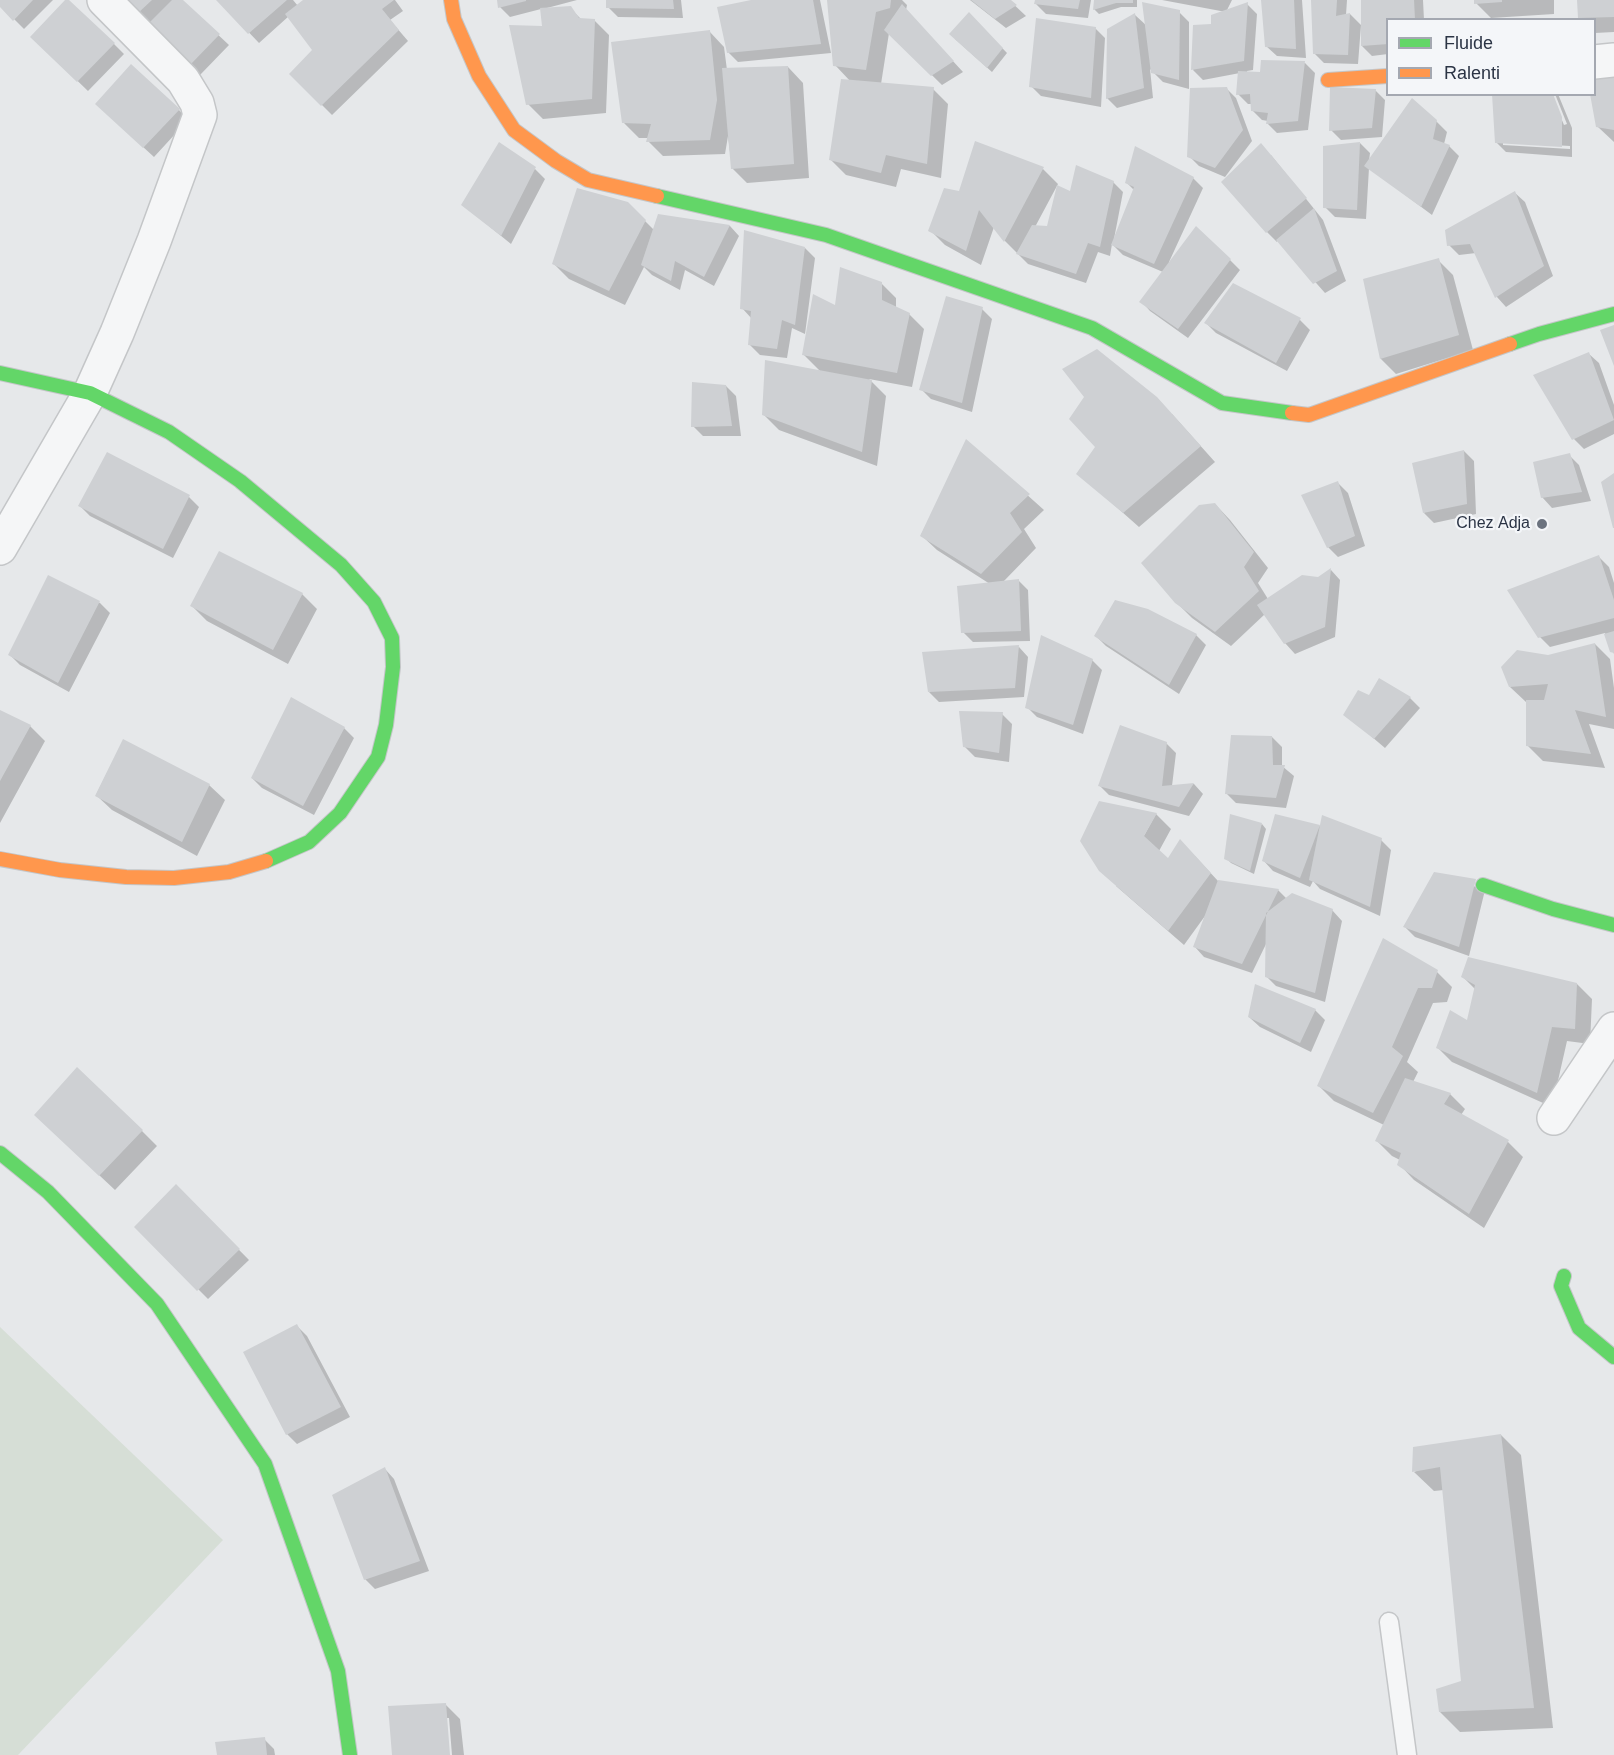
<!DOCTYPE html>
<style>
body{margin:0}
#map{position:relative;width:1614px;height:1755px;overflow:hidden;background:#e6e8ea;font-family:Helvetica,sans-serif}
canvas{display:block}
.legend{position:absolute;left:1386px;top:18px;width:210px;height:78px;box-sizing:border-box;background:#f4f6f9;border:2px solid #a4a8b1;margin:0;padding:8px 10px;list-style:none;font-size:18px;color:#2b3445}
.legend li{display:flex;align-items:center;gap:12px;height:30px}
.legend b{width:30px;border:2px solid #a4a8b1}
</style>
<div id="map">
<canvas width="1614" height="1755"></canvas>
<ul class="legend">
<li><b style="height:8px;background:#63d668"></b>Fluide</li>
<li><b style="height:8px;background:#ff974d"></b>Ralenti</li>
</ul>
</div>
<script>
const context = document.querySelector('canvas').getContext('2d');
context.lineJoin = 'round';
function fillPath(path, color) {
  context.fillStyle = color;
  context.fill(path, 'evenodd');
}
function poly(rows) {
  const path = new Path2D();
  for (const r of rows) {
    path.moveTo(r[0], r[1]);
    for (let i = 2; i < r.length; i += 2) path.lineTo(r[i], r[i + 1]);
  }
  return path;
}
function strokePath(path, color, width, dash) {
  context.strokeStyle = color;
  context.lineWidth = width;
  context.lineCap = dash ? 'butt' : 'round';
  context.setLineDash(dash || []);
  context.stroke(path);
}
function label(font, color, halo, rows, align = 'center') {
  context.font = font + ' Helvetica,sans-serif';
  context.lineWidth = 4.5;
  context.setLineDash([]);
  context.textBaseline = 'middle';
  context.strokeStyle = halo;
  context.fillStyle = color;
  for (const [text, x, y, turn = 0] of rows) {
    context.save();
    context.translate(x, y);
    context.rotate((+turn || 0) * Math.PI / 180);
    context.textAlign = isNaN(turn) ? turn : align;
    if (halo) context.strokeText(text, 0, 0);
    context.fillText(text, 0, 0);
    context.restore();
  }
}
fillPath(poly([
 [0,1327,223,1540,18,1755,0,1755]
]), '#d6ded6');
fillPath(poly([
 [0,0,53,0,24,29,0,5],
 [127,0,181,0,229,45,200,75,148,26,151,23],
 [218,0,293,0,298,6,306,0,395,0,403,11,390,20,408,41,332,115,291,74,314,50,289,16,259,43],
 [499,0,577,0,547,8,570,8,582,20,594,20,609,35,606,113,543,119,528,104,543,27,541,9,510,17,500,7],
 [608,0,681,0,683,18,618,17,608,7],
 [759,0,820,0,831,53,738,62,728,52],
 [829,0,902,0,907,5,906,10,963,72,942,85,889,33,881,84,933,89,948,104,941,178,901,169,896,187,846,175,831,160,851,82,835,65],
 [970,0,1009,0,1026,16,1006,28],
 [1037,0,1091,0,1088,18,1046,14,1036,4],
 [1095,0,1137,0,1137,7,1121,7,1099,14,1094,9],
 [1162,0,1232,0,1226,12],
 [1263,0,1302,0,1306,58,1277,56,1266,46],
 [1312,0,1347,0,1346,15,1350,14,1361,25,1358,64,1324,63,1314,53],
 [1362,0,1423,0,1424,20,1388,20,1388,54,1372,56,1362,46],
 [1475,0,1554,0,1554,14,1491,18,1476,3],
 [1579,0,1614,0,1614,32,1595,33,1594,20,1581,20,1580,18],
 [1247,4,1257,14,1253,70,1247,71,1247,73,1262,73,1305,63,1315,73,1308,130,1277,133,1267,123,1268,121,1262,120,1252,110,1252,104,1248,104,1238,94,1240,73,1203,80,1193,70,1213,26],
 [1179,12,1189,22,1189,89,1163,82,1150,69,1153,98,1117,108,1107,98,1135,15,1147,26],
 [969,14,1007,53,992,72,955,39],
 [1095,28,1105,38,1101,107,1041,96,1031,86],
 [709,31,724,47,727,70,788,67,803,83,809,178,747,183,732,168,728,136,725,154,663,156,648,141,649,138,639,138,624,123],
 [32,37,114,44,124,54,88,91],
 [1614,72,1614,142,1598,127,1594,94],
 [1226,88,1236,98,1252,141,1225,177,1199,166,1189,156],
 [1375,90,1385,100,1382,137,1341,140,1331,130],
 [1551,94,1564,125,1567,124,1555,94,1558,94,1572,128,1572,157,1506,152,1496,142],
 [1503,142,1570,146,1570,149,1503,145],
 [179,110,188,120,154,157,107,114],
 [1436,121,1447,132,1444,144,1449,146,1459,156,1432,215,1369,168,1366,219,1335,217,1325,207,1360,143,1370,153,1369,161],
 [1271,155,1323,220,1346,281,1325,293,1278,240,1277,242,1267,232],
 [535,169,545,179,511,244,463,205],
 [1043,169,1058,184,1035,227,1049,227,1071,193,1113,182,1123,192,1114,239,1134,190,1127,183,1193,178,1203,188,1169,262,1230,260,1240,270,1188,338,1150,311,1141,301,1163,272,1123,255,1112,244,1110,256,1098,252,1086,283,1028,264,1005,241,994,227,981,265,945,245,930,230,960,193],
 [1515,193,1525,202,1553,276,1506,307,1497,297,1476,253,1459,255,1449,245],
 [628,204,654,230,730,226,739,236,714,286,685,270,680,290,652,275,644,267,625,305,569,279,554,264],
 [805,248,815,258,805,334,792,328,787,358,760,355,750,345,752,319,742,308],
 [1438,260,1453,275,1473,350,1396,374,1381,359,1364,280],
 [881,283,896,298,896,308,909,314,924,329,912,387,869,379,886,396,877,466,779,430,763,414,821,372,804,355,836,308],
 [982,309,992,319,972,412,931,399,921,389],
 [1300,320,1310,330,1287,371,1216,333,1206,323],
 [1589,354,1599,363,1614,405,1614,434,1584,449,1574,439,1536,376],
 [726,386,736,396,741,436,703,436,693,426],
 [1172,414,1215,462,1139,527,1078,473],
 [967,441,1044,510,1024,529,1036,548,1003,582,1018,580,1028,590,1030,641,973,642,963,632,990,584,937,550,921,535],
 [1464,451,1474,461,1476,514,1434,523,1424,513],
 [1569,455,1579,465,1591,501,1552,508,1542,497],
 [1338,483,1348,493,1365,546,1338,557,1328,547],
 [189,497,199,507,173,558,90,516,80,506],
 [1215,504,1230,520,1268,568,1258,583,1268,599,1318,578,1331,570,1340,580,1335,637,1295,654,1285,643,1265,614,1231,646,1192,618,1176,602],
 [1599,557,1609,567,1614,583,1614,654,1605,633,1550,647,1540,637],
 [49,577,100,603,110,613,69,692,20,665,10,655],
 [302,594,317,609,288,664,207,621,192,606],
 [1196,635,1206,645,1179,694,1106,646,1096,636],
 [1595,644,1610,659,1614,688,1614,729,1589,724,1605,768,1543,761,1528,746,1528,702,1526,702,1510,687,1549,657],
 [1019,647,1028,657,1024,697,939,702,929,692],
 [1092,660,1102,670,1083,734,1037,717,1027,707],
 [1379,680,1410,698,1420,708,1385,748,1345,714,1370,697],
 [0,711,30,726,45,741,0,823],
 [1002,714,1012,724,1009,762,975,757,965,747],
 [344,728,354,738,314,815,262,788,252,778],
 [1272,737,1282,747,1282,766,1294,776,1286,808,1236,803,1226,793],
 [123,741,209,785,225,800,197,856,112,810,96,795],
 [1166,743,1176,753,1172,786,1194,784,1203,794,1189,816,1109,795,1099,785],
 [1156,814,1171,829,1159,851,1168,860,1195,856,1218,881,1278,890,1287,899,1332,910,1342,921,1325,1002,1276,986,1266,976,1267,942,1252,973,1204,957,1195,947,1205,916,1184,945,1116,886],
 [1276,816,1381,840,1391,850,1380,916,1320,889,1313,881,1310,887,1273,871,1263,860],
 [1262,824,1266,829,1254,874,1231,863,1226,858],
 [1435,873,1485,890,1469,956,1415,937,1405,927],
 [1384,940,1437,972,1452,987,1447,1002,1433,1003,1407,1062,1418,1072,1413,1082,1450,1094,1465,1109,1461,1115,1508,1142,1523,1157,1484,1228,1414,1180,1399,1164,1400,1160,1392,1156,1377,1141,1384,1125,1334,1101,1319,1086],
 [1463,977,1577,984,1592,999,1590,1044,1567,1041,1552,1107,1452,1062,1437,1047,1468,1023,1476,990],
 [1315,1010,1325,1020,1311,1052,1260,1027,1249,1017],
 [51,1130,142,1131,157,1146,115,1190],
 [176,1186,249,1260,208,1299,136,1227],
 [297,1326,307,1336,350,1417,297,1444,287,1434],
 [1501,1435,1521,1455,1553,1728,1460,1732,1440,1712,1463,1682,1444,1490,1434,1491,1414,1472],
 [385,1469,394,1479,429,1571,375,1589,365,1579],
 [445,1704,460,1719,464,1755,452,1755,449,1718,446,1718,449,1755,393,1755],
 [264,1739,274,1749,275,1755,218,1755]
]), '#0003');
fillPath(poly([
 [0,0,33,0,13,21,0,7],
 [65,0,69,0,115,43,77,82,30,37],
 [125,0,152,0,138,13],
 [172,0,183,0,220,34,189,66,146,26],
 [216,0,287,0,248,34],
 [303,0,394,0,382,9,399,30,321,106,289,74,312,50,285,14],
 [497,0,526,0,526,1,498,8],
 [606,0,673,0,674,9,606,8],
 [751,0,813,0,821,44,727,53,717,7],
 [827,0,891,0,890,8,876,12,866,70,833,66],
 [971,0,1011,0,1017,5,995,19],
 [1035,0,1080,0,1078,9,1034,4],
 [1094,0,1133,0,1133,3,1116,3,1093,10],
 [1261,0,1294,0,1296,49,1265,47],
 [1311,0,1337,0,1336,16,1350,13,1348,55,1313,54],
 [1361,0,1414,0,1415,20,1388,20,1388,44,1361,46],
 [1474,0,1502,0,1502,2,1474,4],
 [1577,0,1614,0,1614,17,1578,18],
 [1142,2,1180,10,1179,80,1151,73],
 [1248,2,1244,61,1191,70,1193,25,1211,24,1211,15],
 [902,4,954,61,931,76,884,30],
 [571,6,579,18,595,19,592,99,526,105,509,25,542,26,540,8],
 [969,12,1003,48,987,68,949,34],
 [1135,13,1144,88,1106,99,1107,29],
 [1036,18,1096,27,1091,98,1029,87],
 [710,30,717,100,710,140,646,142,651,124,622,123,611,42],
 [1261,60,1305,61,1298,121,1266,124,1268,113,1251,111,1250,94,1236,95,1238,71,1260,72],
 [131,64,180,109,143,148,95,104],
 [788,66,794,164,731,169,722,68],
 [1614,71,1614,130,1596,127,1590,94,1594,94,1594,72],
 [841,79,934,87,927,164,886,155,881,173,829,160],
 [1227,87,1243,130,1215,168,1187,157,1190,88],
 [1330,87,1376,89,1372,128,1329,131],
 [1492,94,1553,94,1562,117,1562,147,1495,143],
 [1412,98,1437,120,1433,139,1450,145,1421,207,1364,166],
 [975,141,1044,167,1004,242,979,210,966,251,928,231,944,188,959,191],
 [499,142,536,167,501,236,461,205],
 [1360,142,1357,210,1323,208,1323,146],
 [1261,143,1307,198,1266,233,1221,182],
 [1135,146,1194,177,1154,264,1111,245,1134,187,1125,183],
 [1076,165,1114,181,1100,247,1088,243,1076,274,1016,254,1032,225,1047,226,1057,185,1070,191],
 [577,188,628,202,646,220,609,291,552,264],
 [1515,191,1544,266,1495,298,1470,244,1447,246,1445,230],
 [1314,208,1337,271,1313,284,1276,240],
 [658,214,730,225,704,277,675,261,671,281,641,265],
 [1196,226,1231,259,1178,329,1139,302],
 [744,230,805,247,795,325,782,320,777,349,748,345,751,311,740,309],
 [1439,258,1459,335,1380,359,1363,279],
 [840,267,882,282,882,300,910,313,897,373,802,355,813,294,835,305],
 [1233,283,1301,318,1276,363,1204,323],
 [946,296,983,307,962,403,919,390],
 [1614,325,1614,366,1600,330],
 [1097,349,1157,397,1201,446,1123,513,1076,474,1095,447,1069,419,1084,397,1062,369],
 [1589,352,1614,420,1572,440,1533,375],
 [765,360,872,380,862,452,762,415],
 [692,382,726,385,732,426,691,427],
 [966,439,1030,494,1010,513,1022,532,981,574,920,536],
 [1464,450,1467,504,1423,513,1412,463],
 [107,452,190,495,163,549,78,506],
 [1570,453,1582,492,1541,498,1533,462],
 [1614,473,1614,528,1613,528,1601,482],
 [1338,481,1355,536,1327,548,1301,495],
 [1215,503,1254,552,1244,567,1259,591,1215,632,1175,603,1141,563,1199,505],
 [219,551,303,593,273,650,190,606],
 [1599,555,1614,600,1614,618,1538,638,1507,590],
 [1331,568,1325,627,1284,644,1257,605,1302,575,1318,577],
 [48,575,100,601,58,683,8,655],
 [1019,579,1021,631,961,633,957,586],
 [1115,600,1148,609,1197,634,1169,685,1094,636],
 [1614,631,1614,653,1610,652,1604,634],
 [1041,635,1093,659,1073,725,1025,708],
 [1595,643,1606,717,1575,710,1591,754,1526,746,1526,700,1544,700,1548,684,1509,687,1501,667,1517,650,1548,655],
 [1019,645,1015,688,928,692,922,652],
 [1379,678,1411,697,1374,739,1343,715,1358,690,1369,695],
 [291,697,345,727,303,806,251,778],
 [0,710,31,725,0,781],
 [959,711,1003,712,999,753,963,747],
 [1120,725,1167,742,1162,786,1194,783,1179,807,1098,786],
 [1231,735,1272,736,1273,765,1285,765,1276,798,1225,794],
 [123,739,210,784,182,842,95,796],
 [1099,801,1157,813,1144,836,1168,858,1180,839,1211,873,1168,931,1099,871,1080,841],
 [1230,814,1262,823,1250,871,1224,859],
 [1275,814,1320,825,1300,878,1262,861],
 [1322,815,1382,838,1370,907,1309,880],
 [1434,872,1476,879,1459,947,1403,927],
 [1218,880,1279,889,1242,964,1193,947],
 [1292,893,1333,909,1315,993,1265,977,1266,913],
 [1383,938,1438,970,1432,988,1418,988,1392,1047,1403,1056,1373,1113,1317,1086],
 [1468,957,1577,983,1575,1029,1552,1027,1537,1093,1436,1048,1450,1010,1467,1020,1475,985,1461,977],
 [1255,984,1316,1009,1300,1043,1248,1017],
 [77,1067,143,1130,99,1176,34,1115],
 [1405,1078,1451,1093,1444,1104,1509,1140,1469,1214,1397,1165,1401,1153,1375,1141],
 [176,1184,240,1249,197,1291,134,1227],
 [297,1324,341,1407,286,1435,243,1352],
 [1501,1434,1534,1708,1439,1712,1436,1689,1461,1681,1440,1467,1412,1472,1413,1447],
 [385,1467,420,1561,364,1580,332,1495],
 [446,1703,450,1755,392,1755,388,1706],
 [265,1737,267,1755,217,1755,215,1742]
]), '#ced0d3');
const lane = poly([
 [1389,1622,1407,1755]
]);
const street = poly([
 [1594,62,1614,60],
 [0,548,90,393,117,333,154,241,200,115,197,103,183,80,104,0],
 [1554,1118,1614,1029]
]);
const fast = poly([
 [657,196,826,235,1092,328,1222,403,1292,413],
 [1510,344,1539,334,1614,314],
 [0,373,90,393,169,432,240,481,341,565,374,602,392,638,393,667,386,725,378,757,340,813,309,842,266,861],
 [1483,885,1553,909,1614,925],
 [0,1153,48,1192,157,1304,265,1464,338,1671,350,1755],
 [1564,1276,1561,1286,1579,1328,1614,1357]
]);
const slow = poly([
 [451,0,454,19,479,76,514,130,556,161,588,180,657,196],
 [1328,80,1388,76],
 [1292,413,1309,415,1510,344],
 [0,859,60,870,126,877,174,878,229,872,266,861]
]);
strokePath(lane, '#c4c6c8', 21);
strokePath(street, '#c4c6c8', 36);
strokePath(fast, '#c4c6c8', 16);
strokePath(slow, '#c4c6c8', 16);
strokePath(lane, '#f5f6f7', 18);
strokePath(street, '#f5f6f7', 33);
strokePath(fast, '#63d668', 14);
strokePath(slow, '#ff974d', 14);
for (const [x, y, r, color] of [
 [1542,524,6,"#6c737f"]
]) {
  const dot = new Path2D();
  dot.arc(x, y, r, 0, 2 * Math.PI);
  context.fillStyle = color;
  context.fill(dot);
  strokePath(dot, '#f4f6f9', 2);
}
label('16px', '#2b3445', '#f4f6f9', [
 ["Chez Adja",1530,524]
], 'right');
</script>
